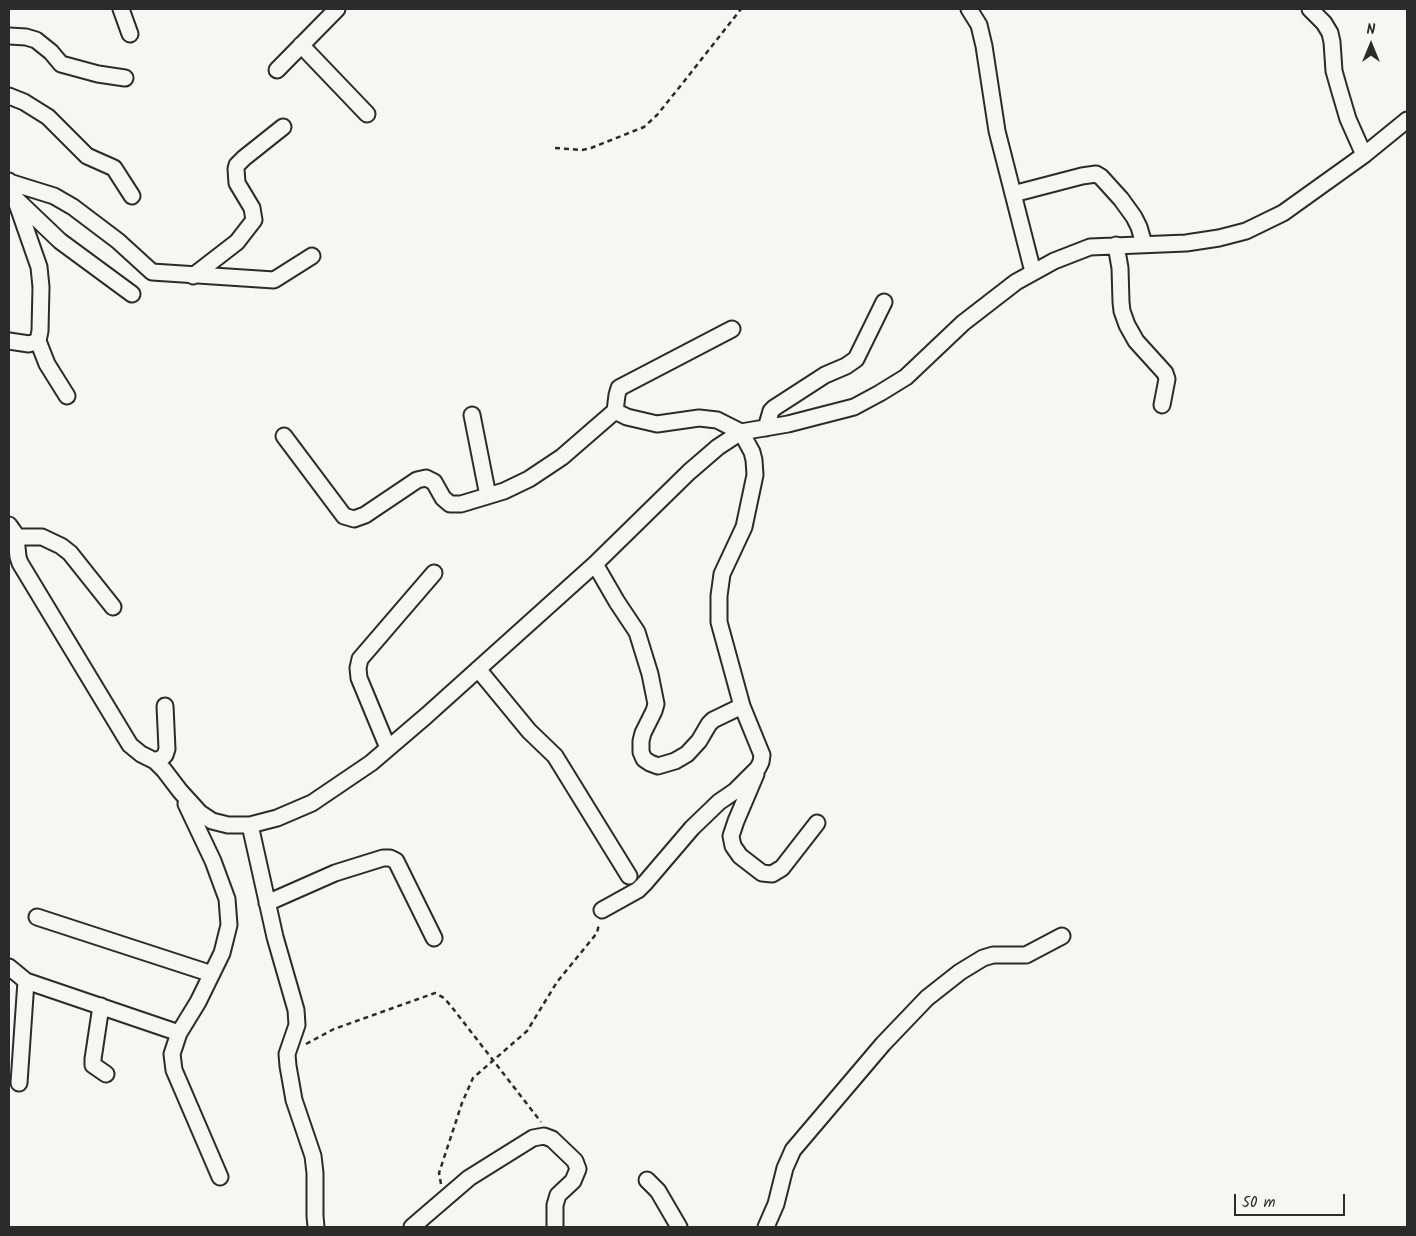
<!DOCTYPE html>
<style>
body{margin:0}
#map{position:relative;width:1416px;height:1236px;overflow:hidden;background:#f6f6f2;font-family:Kalam,sans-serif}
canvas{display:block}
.frame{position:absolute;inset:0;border:10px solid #2b2b2b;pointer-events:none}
.north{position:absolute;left:1346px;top:20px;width:50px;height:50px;-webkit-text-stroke:4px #f6f6f2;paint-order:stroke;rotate:0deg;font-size:14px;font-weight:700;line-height:20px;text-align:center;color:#2b2b2b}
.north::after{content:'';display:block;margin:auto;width:18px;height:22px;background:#2b2b2b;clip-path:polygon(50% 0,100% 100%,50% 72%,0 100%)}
.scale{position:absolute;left:1234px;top:1194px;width:111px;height:22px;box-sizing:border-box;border:2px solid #2b2b2b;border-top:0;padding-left:6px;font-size:15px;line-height:18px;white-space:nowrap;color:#2b2b2b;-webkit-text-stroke:4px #f6f6f2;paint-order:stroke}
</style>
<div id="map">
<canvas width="1416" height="1236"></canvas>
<div class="frame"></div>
<div class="north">N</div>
<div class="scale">50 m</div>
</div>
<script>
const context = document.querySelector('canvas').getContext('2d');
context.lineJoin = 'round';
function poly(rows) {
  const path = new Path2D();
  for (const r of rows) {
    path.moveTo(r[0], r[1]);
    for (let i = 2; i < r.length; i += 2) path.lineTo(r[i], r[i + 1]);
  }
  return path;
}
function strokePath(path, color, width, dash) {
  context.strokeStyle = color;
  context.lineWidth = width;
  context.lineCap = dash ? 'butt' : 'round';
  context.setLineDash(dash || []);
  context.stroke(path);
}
const minor = poly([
 [121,9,130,34],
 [969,9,979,25,984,46,997,131,1033,272],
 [1310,9,1324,23,1330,33,1332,42,1334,71,1340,92,1348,119,1364,155],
 [9,36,26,37,36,40,51,52,61,64,98,74,125,78],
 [301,45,367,114],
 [277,70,337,9],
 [9,96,24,102,48,117,87,156,114,168,132,196],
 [9,181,39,267,41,287,40,331,38,341,29,344,9,341],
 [9,182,54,196,73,207,118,241,152,272,274,280,312,256],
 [1013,194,1082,176,1096,174,1101,177,1121,199,1134,217,1139,227,1144,244],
 [16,199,60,241,132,294],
 [1116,245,1120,268,1121,302,1122,311,1127,325,1136,341,1165,373,1167,379,1162,405],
 [193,276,237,242,254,220,252,208,237,183,236,169,237,165,244,158,283,127],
 [38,341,47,364,67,396],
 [615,411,617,395,619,388,732,329],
 [472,415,488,496],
 [766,428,771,411,774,408,825,375,846,366,856,359,884,302],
 [284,436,344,516,354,519,365,515,417,480,426,478,434,482,443,498,450,504,461,504,504,491,529,479,562,457,615,411,627,417,657,424,699,418,717,420,741,432,752,452,754,460,755,475,744,527,722,574,719,596,719,622,742,706,762,755,761,762,758,768,735,791,719,802,692,828,645,883,638,890,602,910],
 [9,525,14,532,16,537,18,557,20,563,130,745,141,754,155,761,164,770,180,791,200,813,212,821,228,825,250,825,277,818,312,803,371,763,426,716,595,564,689,472,718,447,741,432,788,424,854,407,880,393,906,377,963,323,1016,282,1054,261,1090,247,1186,243,1219,238,1246,231,1283,213,1364,155,1407,120],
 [16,537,42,537,61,546,70,553,113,607],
 [595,564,617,602,637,632,650,674,656,704,654,711,643,733,641,741,641,752,644,759,650,763,658,766,675,761,687,754,699,741,709,724,713,720,742,706],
 [478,669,529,731,555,756,629,876],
 [388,748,359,678,358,668,360,659,434,573],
 [155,761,162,758,165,755,167,749,165,706],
 [756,774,736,821,731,836,733,846,740,856,762,873,772,874,782,868,817,823],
 [186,804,213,861,227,899,229,925,222,953,198,1002,179,1033,172,1054,174,1070,220,1177],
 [250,825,275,937,296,1010,297,1025,287,1054,288,1066,294,1100,313,1156,315,1173,315,1216,316,1227],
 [267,903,335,873,383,858,390,858,396,861,434,938],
 [37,917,212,974],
 [9,967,26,981,179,1033],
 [101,1006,93,1059,93,1065,106,1074],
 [19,1083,26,981],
 [647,1180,658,1191,679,1227],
 [412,1227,469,1178,533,1138,544,1136,552,1139,575,1161,578,1169,573,1181,558,1195,555,1205,555,1227],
 [766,1227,776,1204,785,1168,793,1150,883,1044,927,998,960,972,983,958,993,955,1026,955,1062,936]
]);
strokePath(minor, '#2b2b2b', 19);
strokePath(poly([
 [555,148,582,150,591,148,644,127,657,115,682,84,741,9],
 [306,1044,334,1029,435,993,444,998,451,1006,541,1122],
 [441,1184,439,1173,462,1103,473,1078,527,1031,557,982,597,933,599,924]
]), '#2b2b2b', 2.5, [5, 4]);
strokePath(minor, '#f6f6f2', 15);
</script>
